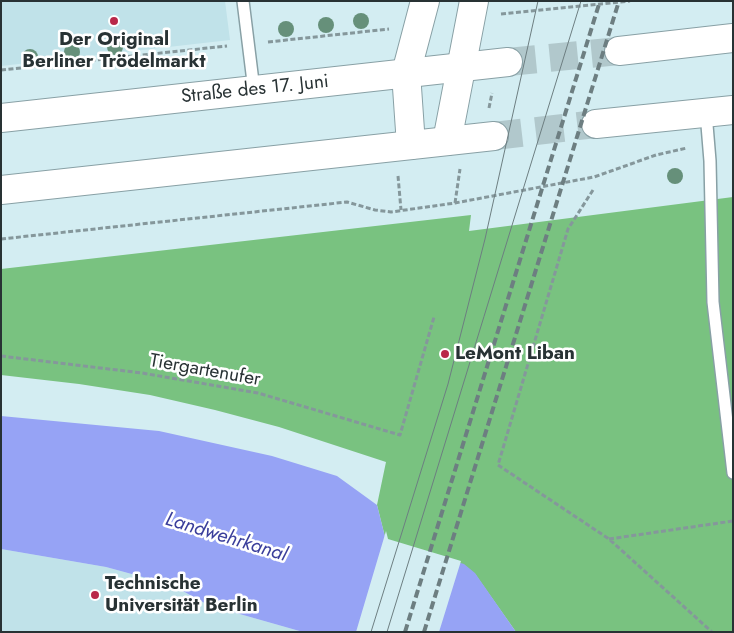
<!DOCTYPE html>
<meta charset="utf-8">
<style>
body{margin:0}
#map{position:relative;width:734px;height:633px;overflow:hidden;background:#d3edf2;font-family:Jost,sans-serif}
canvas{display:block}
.frame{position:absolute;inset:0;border:2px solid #283234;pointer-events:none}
</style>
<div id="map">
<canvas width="734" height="633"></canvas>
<div class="frame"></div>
</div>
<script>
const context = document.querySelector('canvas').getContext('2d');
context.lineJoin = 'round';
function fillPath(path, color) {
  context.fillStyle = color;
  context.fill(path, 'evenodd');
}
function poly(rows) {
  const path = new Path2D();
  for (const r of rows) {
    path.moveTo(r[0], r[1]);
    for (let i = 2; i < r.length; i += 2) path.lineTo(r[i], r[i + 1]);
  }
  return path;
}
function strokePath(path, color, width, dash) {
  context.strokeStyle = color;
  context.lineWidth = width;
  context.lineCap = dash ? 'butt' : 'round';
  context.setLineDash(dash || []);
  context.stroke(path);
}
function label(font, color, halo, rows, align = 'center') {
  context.font = font + ' Jost,sans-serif';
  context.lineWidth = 5;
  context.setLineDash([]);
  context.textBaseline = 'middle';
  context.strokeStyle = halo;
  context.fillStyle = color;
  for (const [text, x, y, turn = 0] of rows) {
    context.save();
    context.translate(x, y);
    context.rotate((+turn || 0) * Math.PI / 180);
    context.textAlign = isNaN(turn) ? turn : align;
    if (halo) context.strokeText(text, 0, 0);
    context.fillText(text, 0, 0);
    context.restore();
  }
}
fillPath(poly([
 [1,1,225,1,230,40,1,66],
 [1,549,106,567,172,585,208,605,303,632,1,632]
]), '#c0e2e9');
fillPath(poly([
 [733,197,733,632,516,632,475,574,386,541,377,505,386,462,279,427,215,410,150,395,79,384,1,375,1,269,471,215,469,231]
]), '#79c280');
fillPath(poly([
 [1,416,159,431,272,456,337,476,377,505,386,541,464,564,475,573,516,632,303,632,208,605,172,585,106,567,1,549]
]), '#96a3f5');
fillPath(poly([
 [386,531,388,539,461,561,439,632,356,632]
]), '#d3edf2');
strokePath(poly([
 [508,62,619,51],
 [494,136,596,124]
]), '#b1c8cc', 28, [28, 14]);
const lane = poly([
 [243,1,254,90],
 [706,113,710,161,713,302,733,473]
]);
const secondary = poly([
 [447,141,474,1],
 [411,145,406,73,425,1]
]);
const primary = poly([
 [619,51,733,38],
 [1,118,508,62],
 [596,124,733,110],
 [1,190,494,136]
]);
strokePath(lane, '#88a0a5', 14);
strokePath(secondary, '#88a0a5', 30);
strokePath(primary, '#88a0a5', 30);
strokePath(poly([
 [501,14,630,1],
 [268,42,389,29],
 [1,70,227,46],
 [489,108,492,93],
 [398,176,401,210],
 [593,190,568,229,498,465,609,539,712,632],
 [455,203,460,169],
 [1,239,347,202,375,210,391,212,455,203,594,177,656,155,687,148],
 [1,356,142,373,258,393,400,435,434,317],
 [609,539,733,521]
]), '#85979b', 3, [5, 2.5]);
strokePath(lane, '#fff', 11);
strokePath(secondary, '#fff', 28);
strokePath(primary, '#fff', 28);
strokePath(poly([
 [371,632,448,384,485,239,538,1],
 [387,632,581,1]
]), '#6d7e81', 1);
strokePath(poly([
 [405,632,600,1],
 [424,632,619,1]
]), '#6d7e81', 4, [8, 4]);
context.fillStyle = '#66907a';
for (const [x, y] of [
 [361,21],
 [326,25],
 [286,29],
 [115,47],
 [72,52],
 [30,57],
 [675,176]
]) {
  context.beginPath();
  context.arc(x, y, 8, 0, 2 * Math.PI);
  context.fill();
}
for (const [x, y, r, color] of [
 [114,21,5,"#b92849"],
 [445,354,5,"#b92849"],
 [95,595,5,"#b92849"]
]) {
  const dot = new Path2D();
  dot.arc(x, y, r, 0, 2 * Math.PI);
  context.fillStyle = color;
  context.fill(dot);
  strokePath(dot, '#fff', 2);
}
label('bold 19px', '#283234', '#fff', [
 ["Der Original",114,40,"center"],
 ["Berliner Trödelmarkt",114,62,"center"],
 ["LeMont Liban",455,354],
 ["Technische",105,584],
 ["Universität Berlin",105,606]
], 'left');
label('19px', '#283234', '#fff', [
 ["Straße des 17. Juni",255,90,-6],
 ["Tiergartenufer",205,371,10]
]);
label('italic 20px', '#3a3e9b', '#fff', [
 ["Landwehrkanal",226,538,17]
]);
</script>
